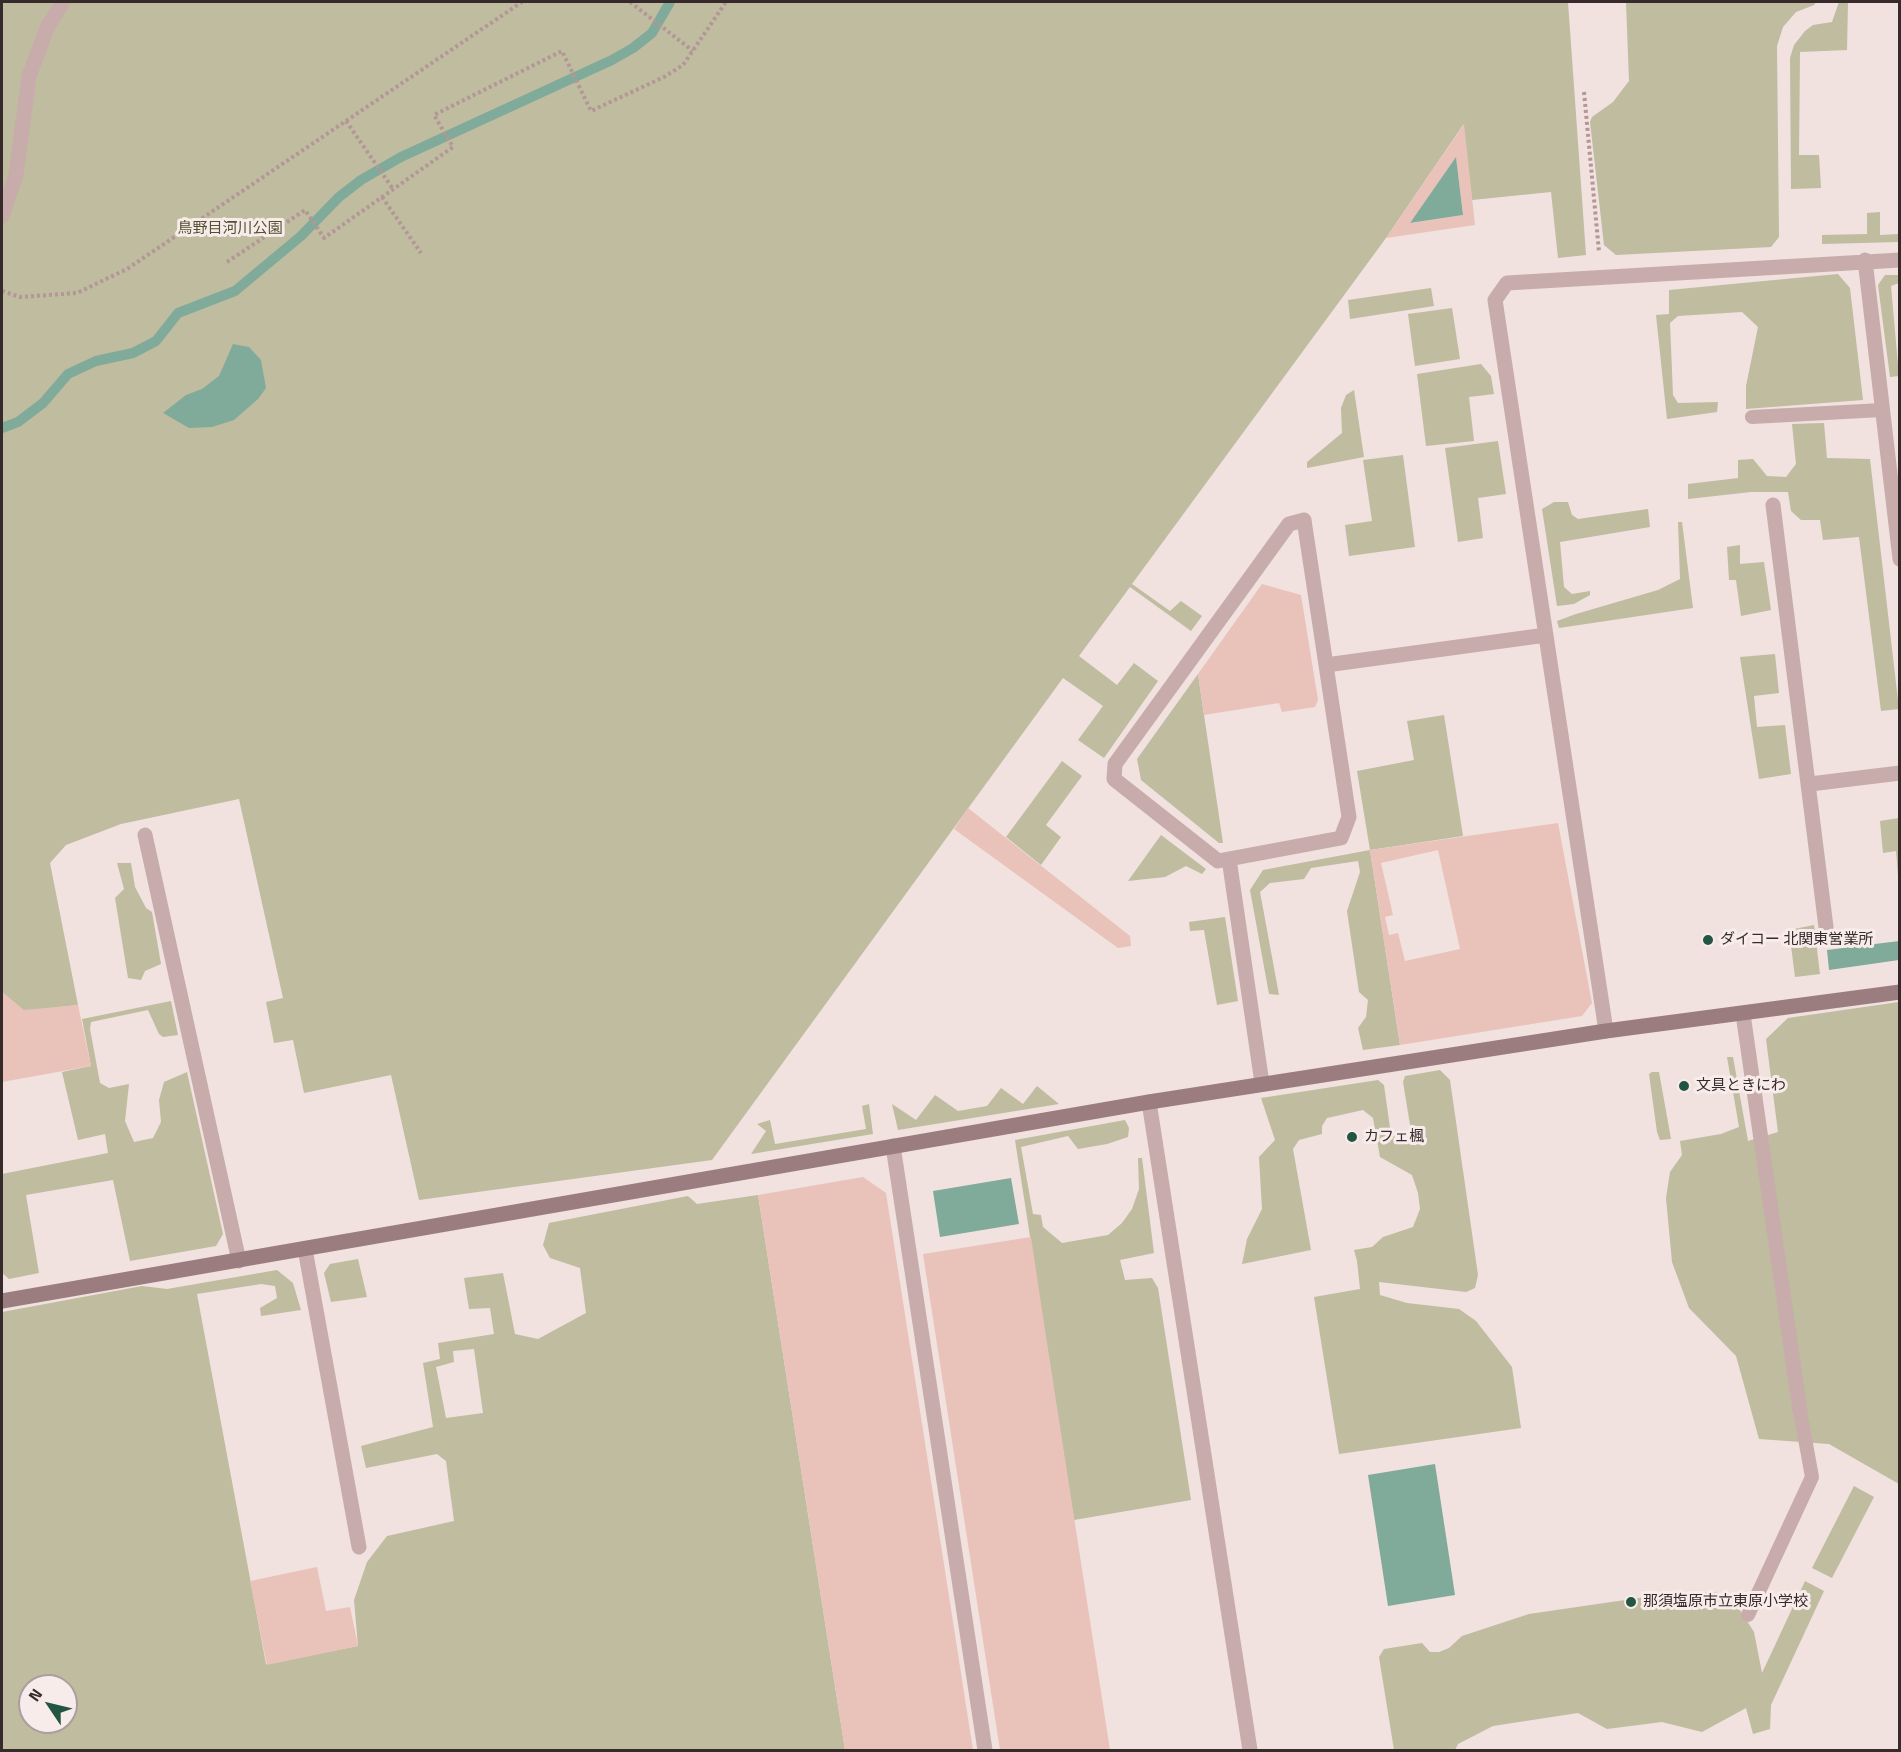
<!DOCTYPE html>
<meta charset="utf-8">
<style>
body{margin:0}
#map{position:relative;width:1901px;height:1752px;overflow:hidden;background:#f1e1df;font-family:"Titillium Web",sans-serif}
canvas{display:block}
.frame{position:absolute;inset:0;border:3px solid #362a2b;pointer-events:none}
.north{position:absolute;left:18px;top:1674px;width:60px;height:60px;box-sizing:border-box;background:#f8eceb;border:2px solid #aa9e9e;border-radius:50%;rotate:305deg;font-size:16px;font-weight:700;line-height:24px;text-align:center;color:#362a2b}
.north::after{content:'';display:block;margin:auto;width:21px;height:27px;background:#235542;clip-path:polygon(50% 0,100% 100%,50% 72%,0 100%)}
</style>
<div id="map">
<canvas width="1901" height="1752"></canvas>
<div class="frame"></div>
<div class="north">N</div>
</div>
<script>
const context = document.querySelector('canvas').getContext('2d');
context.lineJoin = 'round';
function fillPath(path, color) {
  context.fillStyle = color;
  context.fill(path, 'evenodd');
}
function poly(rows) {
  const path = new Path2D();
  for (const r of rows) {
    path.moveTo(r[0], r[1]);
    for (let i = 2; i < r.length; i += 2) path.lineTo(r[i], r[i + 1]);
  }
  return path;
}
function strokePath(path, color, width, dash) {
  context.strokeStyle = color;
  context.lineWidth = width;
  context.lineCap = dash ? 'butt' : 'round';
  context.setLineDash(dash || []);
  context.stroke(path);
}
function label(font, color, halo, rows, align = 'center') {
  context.font = font + ' "Titillium Web","Noto Sans JP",sans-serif';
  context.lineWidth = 6;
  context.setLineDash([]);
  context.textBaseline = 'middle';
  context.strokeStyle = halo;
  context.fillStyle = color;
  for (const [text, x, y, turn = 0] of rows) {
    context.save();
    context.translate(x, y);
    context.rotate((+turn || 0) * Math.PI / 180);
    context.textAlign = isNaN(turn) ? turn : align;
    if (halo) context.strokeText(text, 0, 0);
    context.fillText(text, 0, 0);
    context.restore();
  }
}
fillPath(poly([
 [2,2,1568,2,1586,255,1558,258,1551,192,1472,200,1463,125,1386,238,1132,584,1170,611,1181,601,1202,616,1191,631,1130,587,1079,656,1117,685,1134,663,1158,681,1104,758,1078,740,1103,706,1063,678,712,1160,419,1200,391,1075,304,1093,293,1040,274,1043,266,1002,283,998,239,799,121,824,66,845,50,863,78,1005,24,1011,2,992],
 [1626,2,1816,2,1814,5,1796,12,1783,27,1777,46,1779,237,1771,247,1616,255,1604,245,1590,122,1592,117,1613,102,1629,81],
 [1839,2,1848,2,1847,50,1800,52,1799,155,1819,155,1821,188,1791,189,1790,58,1794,45,1805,31,1813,25,1832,22],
 [1880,212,1880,235,1899,234,1899,242,1822,244,1822,235,1867,234,1867,213],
 [1838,274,1850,288,1863,400,1746,409,1746,386,1758,327,1742,312,1678,316,1670,323,1673,395,1678,403,1718,402,1717,412,1667,419,1656,315,1669,314,1669,290],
 [1885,275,1899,275,1899,283,1891,286,1899,376,1890,377,1878,285],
 [1431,288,1434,306,1350,319,1348,300],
 [1452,308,1460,359,1415,366,1408,314],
 [1481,364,1491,376,1494,394,1469,397,1474,441,1426,446,1417,374],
 [1354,390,1364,457,1307,468,1307,462,1342,433,1341,408,1346,395],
 [1824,423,1827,458,1870,459,1899,709,1881,711,1859,537,1823,540,1820,520,1801,520,1791,511,1788,492,1751,492,1688,499,1688,484,1738,478,1738,460,1753,459,1767,476,1786,477,1796,464,1792,424],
 [1498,441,1506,494,1478,498,1483,538,1458,542,1445,448],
 [1403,455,1415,547,1349,556,1345,525,1372,521,1363,460],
 [1554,502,1568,502,1572,515,1578,519,1648,509,1650,527,1560,542,1564,587,1572,594,1590,591,1590,595,1574,604,1557,606,1542,509],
 [1678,522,1682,522,1693,608,1559,628,1557,621,1576,614,1658,590,1680,579],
 [1740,545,1740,564,1764,562,1771,610,1741,616,1736,580,1729,580,1727,547],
 [1775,654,1779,693,1754,696,1757,727,1785,725,1791,774,1759,779,1740,657],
 [1198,674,1204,715,1223,843,1219,843,1141,780,1137,759],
 [1444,715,1463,836,1370,850,1400,1045,1363,1050,1358,1028,1366,1017,1368,1000,1359,992,1347,911,1360,872,1358,861,1311,868,1304,879,1270,883,1260,892,1279,995,1269,994,1250,890,1263,870,1370,850,1357,771,1414,760,1407,721],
 [1062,761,1082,776,1046,825,1061,837,1041,865,1006,837],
 [1899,818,1900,818,1899,888,1896,851,1883,853,1880,821],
 [1161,835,1206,869,1202,874,1186,866,1165,877,1128,881],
 [117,863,131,863,135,887,146,908,152,912,161,964,145,971,141,980,128,978,115,898,124,889],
 [1225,917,1238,1001,1217,1005,1204,930,1190,931,1189,922],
 [1814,925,1820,974,1795,977,1789,930],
 [171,1001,178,1035,163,1037,159,1034,148,1010,91,1022,90,1029,100,1083,109,1088,129,1084,125,1121,134,1142,153,1138,161,1122,159,1100,164,1082,187,1072,223,1234,216,1246,130,1261,113,1180,26,1195,39,1273,9,1279,2,1273,2,1174,108,1153,105,1134,78,1140,62,1072,91,1066,82,1019],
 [1899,1002,1899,1484,1829,1444,1759,1439,1736,1356,1689,1308,1672,1262,1666,1198,1670,1172,1682,1155,1680,1141,1721,1134,1739,1127,1727,1057,1733,1057,1748,1141,1778,1132,1766,1039,1788,1018],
 [1440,1070,1450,1080,1478,1275,1475,1288,1466,1292,1379,1282,1380,1295,1407,1303,1459,1309,1476,1321,1512,1367,1521,1428,1339,1454,1314,1297,1360,1289,1357,1261,1354,1250,1372,1247,1383,1237,1413,1227,1420,1209,1418,1193,1412,1175,1380,1157,1373,1118,1363,1110,1327,1118,1322,1126,1322,1134,1299,1140,1293,1149,1311,1250,1242,1264,1247,1239,1262,1209,1259,1157,1275,1140,1261,1098,1378,1080,1384,1085,1390,1128,1412,1137,1403,1082,1405,1076],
 [1652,1072,1659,1072,1671,1139,1660,1140,1657,1132,1649,1074],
 [1037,1086,1059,1104,898,1130,892,1104,916,1120,935,1095,958,1111,987,1106,1001,1088,1023,1104],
 [869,1104,873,1134,751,1154,766,1131,757,1124,770,1120,775,1144,866,1129,862,1106],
 [1125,1120,1129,1128,1128,1137,1107,1144,1078,1149,1068,1136,1021,1147,1033,1214,1041,1215,1043,1227,1062,1243,1108,1235,1122,1223,1132,1209,1139,1189,1138,1158,1142,1158,1154,1253,1120,1260,1125,1280,1152,1278,1158,1288,1191,1500,1074,1520,1015,1140],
 [758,1195,845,1750,2,1750,2,1312,142,1286,167,1289,277,1270,293,1283,301,1310,261,1316,260,1308,277,1298,275,1286,261,1284,197,1294,266,1664,358,1646,354,1600,367,1562,387,1536,454,1521,446,1461,437,1454,366,1468,361,1446,433,1427,423,1363,440,1359,438,1343,494,1334,490,1308,469,1309,464,1278,503,1273,515,1334,538,1339,586,1313,580,1268,550,1258,543,1245,549,1223,688,1196,697,1204],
 [474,1349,483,1413,446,1418,436,1367,454,1362,453,1351],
 [30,1686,66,1686,66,1722,30,1722],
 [358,1259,367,1297,331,1302,324,1273,330,1264],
 [1854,1486,1874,1497,1832,1578,1812,1568],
 [1805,1581,1824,1591,1771,1705,1770,1729,1753,1734,1746,1708,1702,1732,1662,1722,1607,1729,1578,1713,1493,1726,1458,1744,1455,1750,1394,1750,1379,1657,1384,1649,1422,1643,1430,1652,1439,1652,1449,1648,1462,1636,1529,1614,1673,1593,1716,1592,1733,1599,1754,1632,1762,1673]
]), '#bfbca0');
fillPath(poly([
 [1464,124,1475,225,1386,238],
 [1456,158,1463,215,1411,223,1410,223],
 [1262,584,1301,595,1318,700,1315,707,1282,712,1279,703,1204,715,1198,674],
 [968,808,1130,936,1131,946,1118,948,954,829],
 [1558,823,1592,1003,1582,1016,1400,1045,1370,850],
 [1438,850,1460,949,1405,961,1398,933,1389,935,1385,917,1393,915,1381,863],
 [2,992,24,1010,78,1005,91,1066,2,1082],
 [863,1177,886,1193,973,1750,845,1750,758,1195],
 [1031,1237,1043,1317,1110,1750,1000,1750,923,1254],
 [317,1567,326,1611,350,1607,358,1646,267,1665,250,1581]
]), '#e9c3b9');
fillPath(poly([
 [1456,157,1463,215,1410,223],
 [233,344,249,347,261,360,266,388,258,399,234,420,212,427,189,428,163,413,186,395,202,389,219,376],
 [1899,941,1899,960,1829,970,1827,950],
 [1011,1178,1019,1224,940,1237,933,1191],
 [1435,1464,1455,1595,1388,1606,1368,1475]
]), '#80ab9a');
strokePath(poly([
 [2,428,18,422,43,403,68,374,96,361,133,353,156,341,178,313,235,291,301,236,339,197,361,180,401,157,612,60,633,48,652,33,670,2]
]), '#80ab9a', 10);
strokePath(poly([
 [630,2,693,51],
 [1584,92,1599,252],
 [346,121,393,189],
 [382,197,421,253],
 [227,262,305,210,324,238,453,147,434,115,562,51,591,111,664,77,683,65,726,2],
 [2,291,20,297,77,293,127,269,522,2]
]), '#b49696', 4, [3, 3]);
strokePath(poly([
 [1752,417,1882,410],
 [1748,1615,1812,1477,1800,1411]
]), '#c8acac', 14);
strokePath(poly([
 [2,216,16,175,29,76,48,26,63,2],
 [1865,260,1900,559],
 [1773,505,1826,927],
 [1304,520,1349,817,1341,838,1218,861,1114,779,1115,764,1289,524,1304,520],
 [1326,665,1546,635],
 [1810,784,1900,773],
 [145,835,239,1261],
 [1229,859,1262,1083],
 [1743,1014,1800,1411],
 [1606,1031,1495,300,1507,283,1900,260],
 [1149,1102,1250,1750],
 [893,1146,985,1750],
 [305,1249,359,1547]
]), '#c8acac', 15);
strokePath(poly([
 [2,1301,1149,1102,1606,1031,1900,992]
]), '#9b7d7f', 15);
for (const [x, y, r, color] of [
 [1708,940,6,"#235542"],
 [1684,1086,6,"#235542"],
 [1352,1137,6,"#235542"],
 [1631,1602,6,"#235542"]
]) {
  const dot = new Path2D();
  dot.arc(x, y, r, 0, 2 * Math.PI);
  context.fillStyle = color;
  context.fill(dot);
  strokePath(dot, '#f8eceb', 2);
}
label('15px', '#535030', '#f8eceb', [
 ["鳥野目河川公園",230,229]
]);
label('15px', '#362a2b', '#f8eceb', [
 ["ダイコー 北関東営業所",1720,940],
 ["文具ときにわ",1696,1086],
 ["カフェ楓",1364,1137],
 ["那須塩原市立東原小学校",1643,1602]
], 'left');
</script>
